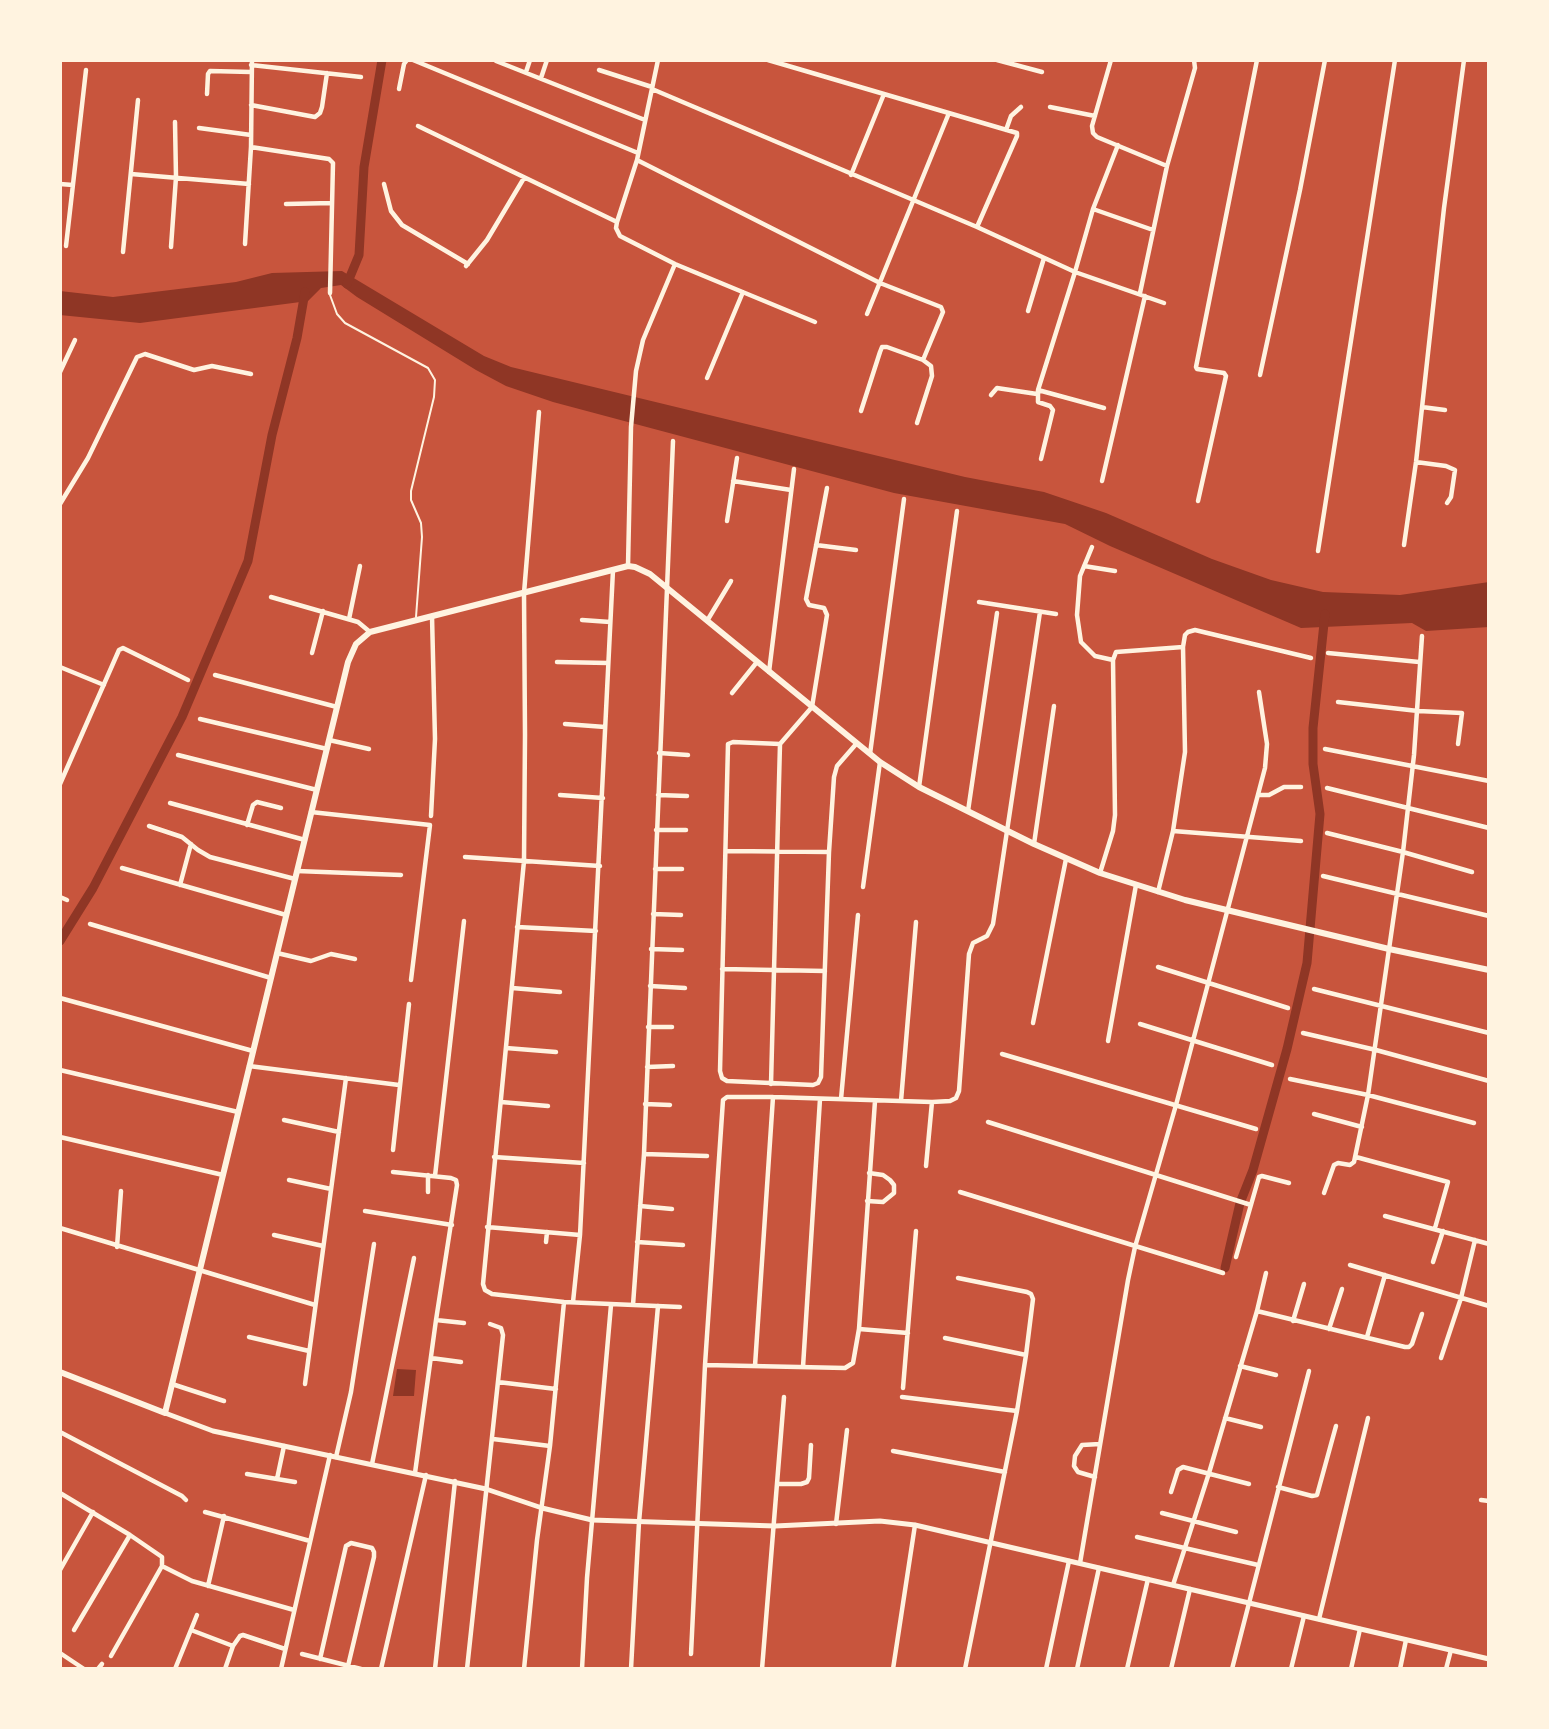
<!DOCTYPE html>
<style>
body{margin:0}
#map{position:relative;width:1549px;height:1729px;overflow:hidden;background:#c8553d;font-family:Overpass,sans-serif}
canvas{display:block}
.frame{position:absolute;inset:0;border:62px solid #fff3e0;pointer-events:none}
</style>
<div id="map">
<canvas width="1549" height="1729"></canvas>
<div class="frame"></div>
</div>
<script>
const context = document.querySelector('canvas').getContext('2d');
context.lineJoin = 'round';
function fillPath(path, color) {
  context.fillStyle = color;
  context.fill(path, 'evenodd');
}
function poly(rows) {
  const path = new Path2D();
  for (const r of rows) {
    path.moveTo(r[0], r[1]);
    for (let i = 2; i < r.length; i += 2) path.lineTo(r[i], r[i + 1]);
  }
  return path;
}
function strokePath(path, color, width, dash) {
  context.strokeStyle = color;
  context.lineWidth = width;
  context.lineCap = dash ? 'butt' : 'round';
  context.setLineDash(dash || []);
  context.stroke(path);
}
fillPath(poly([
 [342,271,484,356,511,367,965,477,1044,492,1106,513,1212,559,1271,580,1323,592,1400,595,1489,582,1489,627,1426,631,1412,623,1301,628,1110,546,1065,524,894,493,553,402,506,386,476,370,357,297,341,285,321,288,308,301,140,323,60,315,60,291,113,297,236,282,272,273],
 [397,1369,416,1370,414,1396,393,1396]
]), '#8f3625');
strokePath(poly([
 [347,284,359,255,364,167,382,60],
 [60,941,93,888,182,717,248,561,272,435,297,338,305,292],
 [1225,1268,1240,1203,1253,1170,1287,1049,1307,963,1320,814,1313,764,1313,728,1325,614]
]), '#8f3625', 9);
strokePath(poly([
 [330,295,337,314,345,323,428,368,435,380,434,397,411,491,411,500,421,523,422,537,416,617]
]), '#fff3e0', 2);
strokePath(poly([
 [413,60,638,153],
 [658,60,637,160,617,222,616,228,620,236,675,264,815,322],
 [768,60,1017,133,1017,136,977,227],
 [997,60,1042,72],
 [1111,60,1092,126,1093,133,1097,137,1167,166],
 [496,61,645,120],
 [251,65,361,77],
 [599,70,652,87],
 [526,72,530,60],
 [541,78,547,60],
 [399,89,404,64,407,60],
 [652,89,977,227,1075,272,1038,390,1104,408],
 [207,94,208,74,210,71,251,72],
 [251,105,315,117,320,113,322,107,327,73],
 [1050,107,1095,116],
 [418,126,617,222],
 [199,128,251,135],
 [1006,130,1011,116,1021,107],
 [1118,145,1093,209,1075,272,1164,303],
 [251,147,329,159,333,163,330,293],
 [637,160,880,283,941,307,943,312,923,360],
 [131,174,249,184],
 [851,175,884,94],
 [60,184,73,185],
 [384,184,391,211,402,225,468,264],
 [286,204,332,203],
 [1093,209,1153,230],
 [245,244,251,147,252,60],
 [66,246,86,70],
 [171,247,176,177,175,122],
 [123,252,138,100],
 [466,266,487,240,524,178],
 [1140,293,1167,166,1195,68,1194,60],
 [1028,311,1044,258],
 [867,314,949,113],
 [60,372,75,340],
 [1260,375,1300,190,1325,60],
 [707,378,743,292],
 [1038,390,1038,402,1050,406,1053,410,1041,459],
 [991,395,997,388,1037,394],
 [1422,407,1445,410],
 [861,411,880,352,882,347,887,347,923,360,931,366,932,376,917,423],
 [539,412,524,593,525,735,524,861,483,1284,485,1290,492,1294,564,1302,680,1307],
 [1416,462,1446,466,1455,470,1451,497,1447,503],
 [733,481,791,490],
 [1102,481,1145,296],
 [1198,501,1226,376,1224,373,1197,369,1196,367,1257,60],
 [60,504,88,458,137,357,145,354,194,370,212,366,251,374],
 [727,521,737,458],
 [816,545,856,550],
 [1404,545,1416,462,1444,208,1464,60],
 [1092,547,1080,576,1077,615,1081,642,1095,656,1113,660],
 [1318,551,1395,60],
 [628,566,631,427,636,371,643,340,675,264],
 [1084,566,1115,571],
 [271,597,358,622,370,632],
 [979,602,1056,614],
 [349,619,360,566],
 [582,620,610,622],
 [707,621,731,581],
 [312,653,323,611],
 [1328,653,1419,662],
 [557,662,608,663],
 [60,667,104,685],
 [769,672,794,469],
 [215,675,337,707],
 [732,693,757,662],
 [1338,702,1418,711,1462,713,1458,744],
 [200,719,327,749],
 [565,724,605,727],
 [329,740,369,749],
 [780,744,733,742,728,744,720,1071,722,1078,727,1081,813,1085,818,1083,821,1077,829,852,834,777,837,766,857,743],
 [1325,749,1489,781],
 [659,753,688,755],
 [870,754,904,499],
 [178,755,317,790],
 [60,784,119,650,123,648,127,650,188,680],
 [919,787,957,511],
 [1327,788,1489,828],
 [560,795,603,798],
 [658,795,687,796],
 [1258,795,1269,795,1284,787,1301,787],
 [170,803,305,840],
 [968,811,997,613],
 [311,812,430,825,411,980],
 [431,816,435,739,432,616],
 [247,825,253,805,257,802,281,808],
 [149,826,182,837,198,850,210,857,295,879],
 [656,830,686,830],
 [1173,831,1301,841],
 [1327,833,1403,852,1472,872],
 [1034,844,1054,706],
 [726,851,829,852],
 [465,857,600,866],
 [122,868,286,915],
 [655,869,682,869],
 [297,871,401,875],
 [1100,873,1113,831,1115,815,1113,660,1116,652,1183,647],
 [1323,876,1489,916],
 [180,885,191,844],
 [863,887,880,762],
 [1158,892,1173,831,1185,752,1183,647,1185,635,1188,632,1195,630,1311,658],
 [60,897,67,900],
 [653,914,681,915],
 [90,924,271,978],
 [517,927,596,931],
 [651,949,682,950],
 [277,953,311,961,331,954,355,959],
 [1158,967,1288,1008],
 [722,969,825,971],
 [650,986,685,988],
 [512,988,560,992],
 [1314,989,1489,1033],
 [60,998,253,1051],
 [1033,1023,1066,859],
 [1140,1024,1272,1065],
 [648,1027,672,1027],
 [1303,1033,1376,1050,1489,1081],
 [1108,1041,1136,885],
 [506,1048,556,1052],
 [1002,1054,1256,1129],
 [249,1066,399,1085],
 [647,1067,673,1066],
 [60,1070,238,1112],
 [1290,1079,1368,1095,1474,1123],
 [771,1084,780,744,812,707,827,615,824,608,809,605,806,599,827,488],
 [841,1099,858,915],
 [901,1101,916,922],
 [501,1102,548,1106],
 [645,1104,670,1105],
 [1314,1114,1362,1127],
 [284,1120,339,1132],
 [988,1122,1251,1205],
 [60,1137,223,1175],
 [393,1150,409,1004],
 [644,1154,707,1156],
 [494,1157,584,1163],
 [1356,1157,1448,1182,1435,1228],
 [926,1166,932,1102],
 [393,1172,451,1178,456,1180,457,1185,436,1320,415,1473],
 [428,1175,428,1192],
 [435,1176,464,921],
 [289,1180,331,1189],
 [960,1192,1223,1273],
 [1324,1193,1334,1165,1338,1163,1350,1165,1354,1162,1368,1095,1403,852,1414,755,1422,636],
 [867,1201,883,1202,894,1193,894,1185,890,1180,883,1175,869,1173],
 [640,1206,672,1209],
 [365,1211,452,1225],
 [1385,1216,1489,1244],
 [487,1227,580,1235],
 [60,1228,315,1305],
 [274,1235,323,1246],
 [546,1242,547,1232],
 [637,1242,683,1245],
 [117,1247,121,1191],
 [1236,1257,1259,1177,1262,1176,1289,1183],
 [1433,1262,1443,1231],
 [1350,1265,1489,1306],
 [958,1278,1027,1292,1031,1294,1033,1299,1026,1355,1017,1411,965,1669],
 [573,1302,580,1235,613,570],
 [633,1305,644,1154,673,441],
 [1257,1311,1405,1347,1409,1347,1412,1344,1422,1314],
 [436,1320,464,1323],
 [1293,1321,1304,1284],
 [859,1329,908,1333],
 [1329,1329,1342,1289],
 [249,1337,309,1351],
 [1367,1337,1385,1275],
 [945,1338,1026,1355],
 [431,1358,461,1362],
 [1441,1358,1461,1298,1475,1240],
 [705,1365,845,1368,853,1363,859,1329,875,1101],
 [755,1366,773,1097],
 [1240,1366,1276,1375],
 [803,1367,820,1099],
 [498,1382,556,1389],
 [172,1384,224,1401],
 [305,1384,346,1078],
 [903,1388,916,1231],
 [902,1397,1017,1411],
 [1225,1418,1261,1427],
 [60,1432,182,1496,186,1500],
 [493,1439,550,1446],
 [284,1446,277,1479,295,1482],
 [893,1451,1005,1472],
 [336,1457,351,1392,374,1244],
 [372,1464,414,1258],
 [247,1474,277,1479],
 [1095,1477,1078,1472,1074,1466,1075,1456,1082,1445,1100,1444],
 [778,1484,801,1484,807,1482,809,1478,811,1445],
 [1278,1487,1312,1496,1317,1495,1336,1426],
 [1171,1492,1178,1470,1183,1467,1249,1484],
 [60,1493,130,1535,162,1557,162,1566,111,1656],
 [1481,1500,1489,1501],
 [205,1512,310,1541],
 [1162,1513,1236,1532],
 [836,1524,847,1430],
 [1137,1537,1258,1565],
 [1080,1563,1128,1280,1135,1247,1176,1105,1265,768,1267,744,1259,692],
 [162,1566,192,1581,294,1610],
 [60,1570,93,1512],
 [1173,1585,1209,1473,1257,1311,1266,1273],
 [208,1586,224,1516],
 [1319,1619,1368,1418],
 [74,1630,130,1535],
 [191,1630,233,1646],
 [60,1653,84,1669],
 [302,1654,361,1669],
 [691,1654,705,1365,723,1100,727,1097,773,1097,932,1102,950,1101,956,1098,959,1091,969,954,973,943,987,936,993,924,1040,612],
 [320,1659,346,1546,351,1543,372,1548,374,1552,374,1557,348,1666],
 [98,1669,102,1664],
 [175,1669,197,1615],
 [225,1669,233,1646,240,1636,243,1635,285,1649],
 [281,1669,330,1455],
 [381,1669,426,1475],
 [435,1669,455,1481],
 [467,1669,503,1335,501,1328,490,1324],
 [524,1669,537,1540,550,1446,564,1302],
 [582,1669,587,1578,611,1305],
 [631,1669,639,1522,658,1306],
 [762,1669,784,1397],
 [893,1669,915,1525],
 [1046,1669,1069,1561],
 [1077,1669,1099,1568],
 [1127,1669,1148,1579],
 [1171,1669,1190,1589],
 [1232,1669,1309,1371],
 [1291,1669,1304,1616],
 [1351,1669,1360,1629],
 [1400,1669,1406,1640],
 [1446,1669,1451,1650]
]), '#fff3e0', 4.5);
strokePath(poly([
 [165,1413,213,1431,486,1489,542,1508,592,1520,775,1526,880,1521,915,1525,1489,1659]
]), '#fff3e0', 5);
strokePath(poly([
 [60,1372,165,1413,348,662,356,644,370,632,628,566,635,567,650,574,880,762,919,787,1034,844,1100,873,1185,900,1389,949,1489,970]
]), '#fff3e0', 6);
</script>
